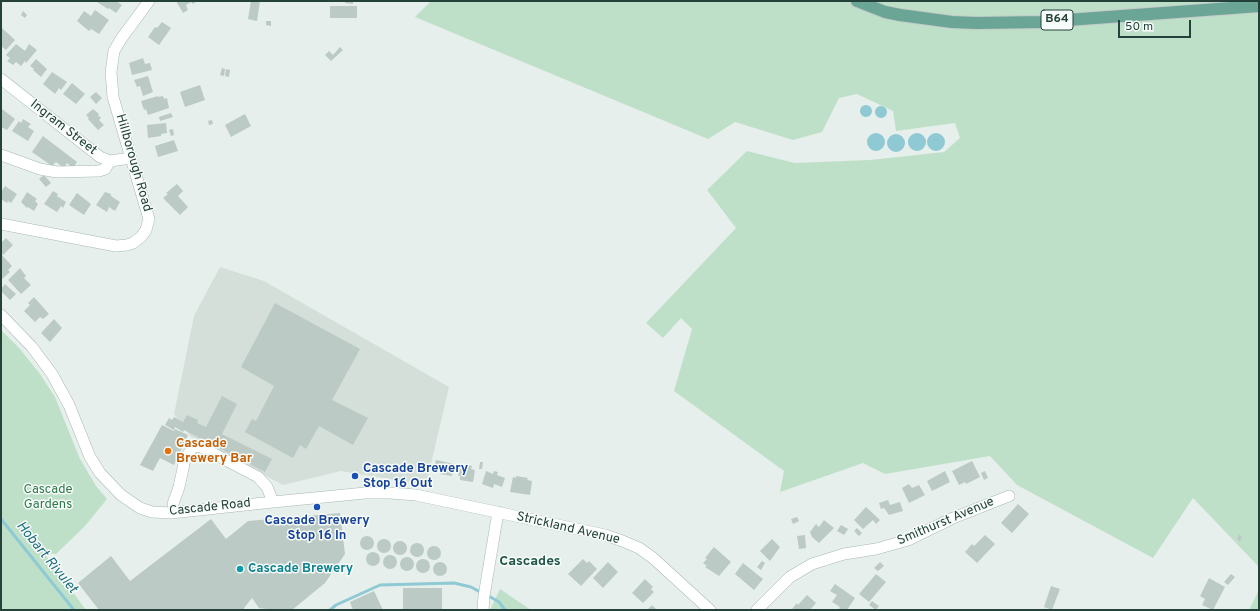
<!DOCTYPE html>
<style>
body{margin:0}
#map{position:relative;width:1260px;height:611px;overflow:hidden;background:#e6efeb;font-family:Overpass,sans-serif}
canvas{display:block}
.frame{position:absolute;inset:0;border:2px solid #24423a;pointer-events:none}
.scale{position:absolute;left:1118px;top:20px;width:73px;height:18px;box-sizing:border-box;border:2px solid #24423a;border-top:0;padding-left:5px;font-size:12px;line-height:14px;white-space:nowrap;color:#24423a;-webkit-text-stroke:3px #f7fbf9;paint-order:stroke}
</style>
<div id="map">
<canvas width="1260" height="611"></canvas>
<div class="frame"></div>
<div class="scale">50 m</div>
</div>
<script>
const context = document.querySelector('canvas').getContext('2d');
context.lineJoin = 'round';
function fillPath(path, color) {
  context.fillStyle = color;
  context.fill(path, 'evenodd');
}
function poly(rows) {
  const path = new Path2D();
  for (const r of rows) {
    if (r.length === 3) {
      path.moveTo(r[0] + r[2], r[1]);
      path.arc(r[0], r[1], r[2], 0, 2 * Math.PI);
      continue;
    }
    path.moveTo(r[0], r[1]);
    for (let i = 2; i < r.length; i += 2) path.lineTo(r[i], r[i + 1]);
  }
  return path;
}
function strokePath(path, color, width, dash) {
  context.strokeStyle = color;
  context.lineWidth = width;
  context.lineCap = dash ? 'butt' : 'round';
  context.setLineDash(dash || []);
  context.stroke(path);
}
function label(font, color, halo, rows, align = 'center') {
  context.font = font + ' Overpass,sans-serif';
  context.lineWidth = 3;
  context.setLineDash([]);
  context.textBaseline = 'middle';
  context.strokeStyle = halo;
  context.fillStyle = color;
  for (const [text, x, y, turn = 0] of rows) {
    context.save();
    context.translate(x, y);
    context.rotate((+turn || 0) * Math.PI / 180);
    context.textAlign = isNaN(turn) ? turn : align;
    if (halo) context.strokeText(text, 0, 0);
    context.fillText(text, 0, 0);
    context.restore();
  }
}
fillPath(poly([
 [220,267,264,281,449,387,426,485,341,471,283,485,190,436,174,414,194,316]
]), '#d4dfda');
fillPath(poly([
 [431,1,1259,1,1259,567,1193,498,1153,558,1017,485,990,456,885,474,863,463,780,492,784,471,674,391,692,329,681,318,663,338,646,323,736,228,707,190,747,151,795,163,870,160,944,152,960,138,955,123,896,131,893,111,857,94,839,98,822,132,793,140,735,122,708,139,415,17],
 [1,330,20,349,40,374,55,397,80,459,96,486,107,499,85,526,56,554,44,553,86,610,1,610],
 [500,589,531,610,490,610],
 [1259,590,1259,610,1249,610]
]), '#bfe0c8');
fillPath(poly([
 [866,111,6],
 [881,112,6],
 [917,142,9],
 [876,142,9],
 [936,142,9],
 [896,143,9]
]), '#8ec9d4');
strokePath(poly([
 [1,519,74,610],
 [487,595,499,602,505,610],
 [330,610,336,605,380,585,454,583,471,587,482,593]
]), '#8ec9d4', 3);
fillPath(poly([
 [98,1,116,1,122,5,116,13,109,8,108,9,97,2],
 [176,1,197,1,193,4,191,2,186,5,188,10,183,13],
 [251,1,260,1,257,21,248,19],
 [345,1,353,1,353,4,345,3],
 [330,6,357,6,357,18,330,18],
 [95,10,109,20,99,34,91,29,89,31,77,21,84,11,91,16],
 [23,11,27,15,25,18,21,15],
 [266,21,271,21,271,26,266,25],
 [162,22,171,28,159,45,148,37,155,27,157,28],
 [2,28,15,40,6,50,1,46],
 [16,44,25,51,29,44,37,50,26,63,25,61,21,66,16,62,13,65,7,61,10,58,6,55],
 [340,47,343,50,331,61,325,55,329,51,333,55],
 [143,58,145,64,150,63,152,70,132,75,129,63],
 [36,59,47,69,41,77,33,70,34,69,30,66],
 [222,68,225,69,224,76,220,75],
 [226,69,230,70,229,77,225,76],
 [52,72,67,82,61,90,59,88,55,94,43,84],
 [148,76,153,92,143,96,140,86,137,87,134,80],
 [72,83,85,94,76,104,63,94],
 [200,85,205,100,185,107,180,92],
 [96,92,102,98,96,104,90,97],
 [158,96,158,97,163,96,164,99,167,98,169,108,148,115,146,109,144,110,141,101],
 [2,109,15,119,7,130,1,127],
 [93,109,99,114,98,115,101,118,99,120,104,125,98,130,88,119,89,118,86,115],
 [171,113,173,117,160,121,159,117],
 [245,114,251,126,231,137,225,125],
 [23,119,31,124,28,127,34,131,28,141,12,131,19,121,21,123],
 [212,120,213,124,209,125,208,121],
 [166,123,167,133,161,134,161,136,148,138,147,125],
 [173,129,174,135,171,136,169,130],
 [43,136,77,162,73,168,67,163,64,168,56,162,52,166,32,152],
 [174,140,178,151,158,157,155,146],
 [44,175,51,183,46,187,39,179],
 [177,184,183,191,178,196,188,207,180,215,163,198,168,194,166,193],
 [5,186,17,194,11,203,8,201,7,203,1,199,1,192],
 [53,191,58,194,57,196,66,202,63,208,61,206,57,212,44,204],
 [27,192,37,199,35,201,38,204,34,211,28,207,27,208,21,202],
 [105,192,111,194,111,196,120,202,115,211,109,207,107,212,96,205],
 [77,193,91,204,84,215,69,205],
 [6,238,13,245,3,255,1,252,1,243],
 [1,254,12,266,8,270,10,272,1,280],
 [20,268,26,276,24,278,31,285,21,294,8,280],
 [5,284,16,294,10,300,1,291,1,289],
 [34,297,49,314,43,319,40,317,35,322,24,311,30,305,28,303],
 [275,303,360,349,332,400,368,418,353,445,319,426,306,449,300,445,293,458,245,432,252,419,256,421,274,386,241,367],
 [54,319,62,328,50,342,41,333],
 [222,396,237,404,222,434,272,459,265,472,184,430,183,432,175,427,174,430,165,425,169,418,172,420,174,417,183,422,187,415,198,420,197,423,206,427],
 [162,425,174,431,175,429,188,435,174,465,160,458,153,471,140,465],
 [436,460,454,464,452,476,440,474,441,470,434,469],
 [972,461,980,477,966,484,965,482,959,485,952,471],
 [480,462,483,462,482,469,479,469],
 [468,465,472,466,471,469,475,470,473,482,460,480,460,476,458,475,460,466,468,468],
 [486,471,493,474,494,471,498,472,497,475,505,478,502,487,494,484,493,488,482,484],
 [945,471,950,482,932,491,927,481],
 [985,471,988,478,984,480,981,473],
 [516,476,528,478,527,480,532,481,530,495,510,492,513,477,516,478],
 [909,484,912,488,919,485,925,495,909,503,902,488],
 [888,500,890,505,900,502,903,511,889,515,884,508,881,509,879,503],
 [1018,504,1029,514,1012,533,1001,523],
 [866,507,880,520,876,524,873,520,863,529,854,520],
 [340,513,345,554,325,583,292,610,275,610,259,608,252,598,244,608,244,610,99,610,78,583,111,556,130,581,211,519,226,539,248,521],
 [797,517,799,521,793,524,791,519],
 [824,520,834,528,819,543,812,537,810,532,816,524,819,527],
 [841,525,848,529,844,535,837,531],
 [857,528,862,533,859,536,854,531],
 [1239,534,1242,537,1240,542,1237,539],
 [805,535,806,548,799,549,797,536],
 [985,535,995,544,977,563,965,552,972,544,974,546],
 [367,543,7],
 [384,546,7],
 [772,539,780,547,770,561,760,551],
 [400,548,7],
 [417,550,7],
 [434,553,7],
 [714,547,731,562,719,576,705,567,707,566,703,563,707,559,705,558],
 [373,559,7],
 [390,562,7],
 [407,564,7],
 [423,566,7],
 [583,559,587,563,589,561,597,569,581,586,568,574],
 [762,561,765,563,761,570,757,567],
 [440,569,7],
 [608,562,618,572,603,588,593,578],
 [880,562,884,566,878,571,874,568],
 [743,563,763,579,754,590,735,574],
 [876,574,886,582,869,602,859,594],
 [1231,574,1235,577,1228,585,1224,582],
 [1209,578,1225,587,1213,610,1202,605,1205,599,1200,596],
 [645,579,653,587,651,589,654,592,643,603,632,593],
 [835,584,855,598,847,610,841,610,839,608,840,607,832,602,837,595,830,591],
 [1051,586,1060,589,1052,610,1044,607],
 [403,588,442,588,442,610,403,610],
 [374,591,383,610,353,610,350,602],
 [807,595,816,603,810,610,793,610,792,609,797,603,798,605],
 [872,601,879,606,876,610,869,605],
 [652,605,657,610,647,610]
]), '#bbcac4');
const minor = poly([
 [1,79,100,157,110,161,131,158],
 [1,155,40,169,57,172,99,171,105,169,110,161],
 [1,224,116,246,127,245,133,243,141,237,146,230,149,219,113,97,111,72,114,51,121,39,149,1],
 [1,315,32,347,52,374,69,405,90,457,100,473,121,495,140,508,152,512,171,513,273,502,365,493,390,493,416,495,605,535,620,540,639,548,653,558,710,610],
 [173,504,179,487,185,459,193,447,199,446,258,477,267,487,273,502],
 [483,610,484,596,498,512],
 [757,610,790,577,812,564,844,554,876,549,908,540,953,518,1009,496]
]);
const major = poly([
 [857,1,885,12,900,15,952,22,977,23,1040,22,1259,6]
]);
strokePath(minor, '#a8b8b2', 12);
strokePath(major, '#c2cac8', 14);
strokePath(minor, '#fff', 11);
strokePath(major, '#6aa596', 12);
for (const [x, y, r, color] of [
 [168,451,4,"#e8710a"],
 [355,476,4,"#1a4fb4"],
 [317,507,4,"#1a4fb4"],
 [240,569,4,"#0f9aa8"]
]) {
  const dot = new Path2D();
  dot.arc(x, y, r, 0, 2 * Math.PI);
  context.fillStyle = color;
  context.fill(dot);
  strokePath(dot, '#f7fbf9', 1.5);
}
for (const [x, y, w] of [
 [1057,20,32]
]) {
  const box = new Path2D();
  box.roundRect(x - w / 2, y - 10, w, 20, 3);
  context.fillStyle = '#f7fbf9';
  context.fill(box);
  strokePath(box, '#24423a', 1);
}
label('bold 12px', '#24423a', null, [
 ["B64",1057,20]
]);
label('13px', '#24423a', '#f7fbf9', [
 ["Ingram Street",63,128,38],
 ["Hillborough Road",133,163,74],
 ["Cascade Road",210,508,-6],
 ["Smithurst Avenue",946,522,-23],
 ["Strickland Avenue",568,529,13]
]);
label('bold 13px', '#c56008', '#f7fbf9', [
 ["Cascade",176,444],
 ["Brewery Bar",176,459]
], 'left');
label('bold 13px', '#164399', '#f7fbf9', [
 ["Cascade Brewery",363,469],
 ["Stop 16 Out",363,484],
 ["Cascade Brewery",317,521,"center"],
 ["Stop 16 In",317,536,"center"]
], 'left');
label('13px', '#2d7a4b', '#f7fbf9', [
 ["Cascade",48,490],
 ["Gardens",48,505]
]);
label('bold 13px', '#0d838f', '#f7fbf9', [
 ["Cascade Brewery",248,569]
], 'left');
label('italic 14px', '#1c6f80', '#f7fbf9', [
 ["Hobart Rivulet",46,558,51]
]);
label('bold 14px', '#1f5548', '#f7fbf9', [
 ["Cascades",530,562]
]);
</script>
